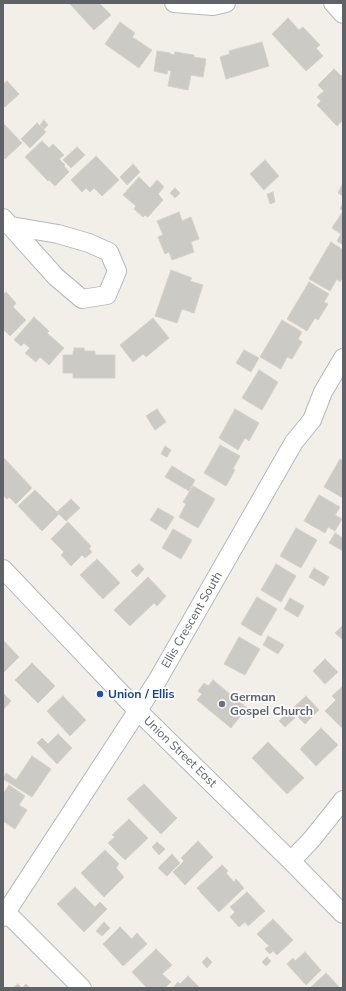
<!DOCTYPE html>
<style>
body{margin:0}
#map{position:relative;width:346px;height:991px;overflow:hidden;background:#f1efe8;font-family:Mulish,sans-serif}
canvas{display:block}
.frame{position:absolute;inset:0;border:4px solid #5f6368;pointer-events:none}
</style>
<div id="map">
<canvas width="346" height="991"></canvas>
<div class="frame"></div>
</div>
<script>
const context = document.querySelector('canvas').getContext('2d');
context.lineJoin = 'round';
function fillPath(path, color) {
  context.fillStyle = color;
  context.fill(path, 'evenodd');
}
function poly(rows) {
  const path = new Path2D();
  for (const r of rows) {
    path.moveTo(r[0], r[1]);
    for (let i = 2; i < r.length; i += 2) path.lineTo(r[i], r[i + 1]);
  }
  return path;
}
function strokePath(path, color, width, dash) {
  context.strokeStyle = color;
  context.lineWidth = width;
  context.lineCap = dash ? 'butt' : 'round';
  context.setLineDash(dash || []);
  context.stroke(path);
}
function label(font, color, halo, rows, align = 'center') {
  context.font = font + ' Mulish,sans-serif';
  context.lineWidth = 3.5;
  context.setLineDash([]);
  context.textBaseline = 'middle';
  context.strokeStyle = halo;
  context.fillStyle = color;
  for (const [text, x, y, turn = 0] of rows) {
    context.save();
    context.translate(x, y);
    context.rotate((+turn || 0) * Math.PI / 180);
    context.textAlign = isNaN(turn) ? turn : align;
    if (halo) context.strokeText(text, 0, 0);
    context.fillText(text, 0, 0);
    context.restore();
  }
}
const building = poly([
 [69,3,99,3,111,15,94,30,69,3],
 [288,18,299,30,303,27,320,45,316,48,323,56,306,71,272,34,288,18],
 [120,22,135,33,132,37,152,50,139,68,105,44,120,22],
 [262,42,269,66,226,79,220,57,230,54,229,51,262,42],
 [157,51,170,53,170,54,174,55,175,52,194,55,194,57,206,59,203,77,191,75,188,90,168,86,171,71,168,70,167,74,154,71,157,51],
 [334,69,341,76,343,74,343,120,337,126,317,105,321,101,317,97,324,91,318,85,334,69],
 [7,81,19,94,5,107,3,105,3,84,7,81],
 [44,120,48,125,44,129,40,125,44,120],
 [3,123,22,143,5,159,3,156,3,123],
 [37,123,46,132,30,148,21,139,37,123],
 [42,141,49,148,53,144,64,155,59,159,65,165,64,166,69,172,55,186,49,180,48,181,25,157,42,141],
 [77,147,85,155,71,168,63,160,77,147],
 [96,156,119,180,102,196,94,188,90,192,86,188,82,192,71,180,96,156],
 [265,160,279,176,264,190,250,174,265,160],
 [133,164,140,172,127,185,120,177,133,164],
 [139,177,150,188,157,180,164,187,158,194,163,200,148,217,145,215,143,217,134,209,136,206,123,195,139,177],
 [342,185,343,186,343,196,338,193,342,185],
 [175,188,180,193,175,198,170,193,175,188],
 [273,192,275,202,270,204,267,194,273,192],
 [343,203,343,245,337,241,341,234,332,228,343,211,340,209,343,203],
 [179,212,182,221,191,217,199,239,191,242,194,252,172,260,169,252,165,254,158,237,163,235,157,221,179,212],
 [331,242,343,250,343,277,340,282,337,279,330,291,309,279,331,242],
 [171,270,192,278,190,281,203,285,194,313,182,309,177,323,155,316,171,270],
 [309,282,329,294,324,302,328,304,318,320,315,318,307,331,287,319,309,282],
 [6,292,16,303,13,307,26,320,10,336,3,329,3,295,6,292],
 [34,317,49,331,47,333,64,348,49,365,40,357,36,362,25,353,30,348,24,343,21,346,14,340,34,317],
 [153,318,169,338,146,357,143,354,133,362,120,345,153,318],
 [282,320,302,332,298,339,302,342,292,359,287,357,281,369,260,357,282,320],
 [74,348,84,348,84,351,95,351,95,355,115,355,115,378,73,378,73,373,63,373,63,355,73,355,73,351,74,351,74,348],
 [244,350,259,358,251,372,236,363,244,350],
 [259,370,278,382,262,410,242,398,259,370],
 [157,409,166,422,155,430,146,416,157,409],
 [235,409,259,423,249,441,245,438,238,450,219,438,235,409],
 [220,445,240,456,233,469,235,470,226,486,204,473,220,445],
 [165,446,171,450,167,457,161,454,165,446],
 [3,457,32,488,16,504,9,497,7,499,3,495,3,457],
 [340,459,343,461,343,498,324,487,340,459],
 [172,466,195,480,189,491,165,477,172,466],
 [193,486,215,499,198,528,179,517,186,504,183,502,193,486],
 [35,490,59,514,42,531,18,506,35,490],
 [319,495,340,507,335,515,342,519,335,531,328,527,325,533,304,521,319,495],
 [71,499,80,508,66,521,57,512,71,499],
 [158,508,174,517,166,530,150,520,158,508],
 [68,522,91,546,89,549,92,552,85,558,82,555,71,566,61,555,64,552,51,539,68,522],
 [296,528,317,540,301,568,280,556,296,528],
 [173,529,192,540,181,559,162,548,173,529],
 [335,533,343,538,343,551,329,543,335,533],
 [97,559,120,583,103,599,80,575,97,559],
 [139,564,144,569,137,577,131,571,139,564],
 [276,564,296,576,281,602,261,590,276,564],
 [314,568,329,577,324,586,309,577,314,568],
 [148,577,166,596,157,606,154,603,130,626,114,610,148,577],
 [257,597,277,609,261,636,241,624,257,597],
 [290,598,304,606,298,617,284,609,290,598],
 [343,625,343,640,335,633,343,625],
 [268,636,284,645,278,654,263,645,268,636],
 [239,637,260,649,245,675,224,664,239,637],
 [3,640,19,657,3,673,3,640],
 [325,659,338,672,325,684,313,671,325,659],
 [32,663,55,686,38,703,15,680,32,663],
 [213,680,247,708,231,728,197,700,202,694,198,691,204,683,208,686,213,680],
 [342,687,343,688,343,727,342,728,325,711,336,700,332,696,342,687],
 [3,693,11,701,3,710,3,693],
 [63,696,86,720,70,736,47,711,63,696],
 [306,696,319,710,305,724,291,710,306,696],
 [288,712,295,718,285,727,279,721,288,712],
 [321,728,338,745,316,766,300,749,321,728],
 [58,734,72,748,57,764,37,743,42,738,48,744,58,734],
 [268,742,304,778,287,794,252,758,268,742],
 [32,756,51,769,32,797,3,779,6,773,16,780,32,756],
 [144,784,177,818,161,834,127,799,144,784],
 [9,785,25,796,19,805,27,810,15,829,3,821,3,794,9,785],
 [129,819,148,838,125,860,108,843,115,837,112,835,129,819],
 [198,841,213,857,185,885,173,872,184,861,181,858,198,841],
 [157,842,165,849,159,855,152,847,157,842],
 [105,850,119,864,116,868,124,877,104,897,81,873,105,850],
 [172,854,180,863,167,876,158,868,172,854],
 [222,865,228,871,226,873,234,882,236,879,244,888,219,912,200,892,200,891,197,888,222,865],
 [75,887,95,907,100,902,107,909,84,932,57,904,75,887],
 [247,892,265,911,248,926,245,922,239,927,230,917,235,912,230,907,247,892],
 [273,919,293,940,277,955,273,951,270,954,265,949,269,946,257,934,273,919],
 [104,922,110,928,102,936,96,931,104,922],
 [120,927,132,939,137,933,147,944,123,966,103,944,120,927],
 [156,949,172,965,162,974,171,982,165,988,147,988,132,972,156,949],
 [305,952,321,970,306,985,287,964,293,958,295,961,305,952],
 [207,957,212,962,207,968,202,962,207,957],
 [267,957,271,961,266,966,262,962,267,957],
 [326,973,340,988,311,987,326,973],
 [188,976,200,988,173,988,178,982,180,984,188,976],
 [18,984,22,988,26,984,30,988,13,988,18,984]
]);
fillPath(building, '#cccac5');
strokePath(building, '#d6d1c6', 1);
const minor = poly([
 [174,3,213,6,226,3],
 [333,3,343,14],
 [3,218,56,277,82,299,107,295,117,271,109,252,89,243,58,234,11,226],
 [3,569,137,710,291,861,343,914],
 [291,861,312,839,343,800],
 [3,909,82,988],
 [3,917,157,681,294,442,312,420,323,392,343,358]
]);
strokePath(minor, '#b5b8bc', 20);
strokePath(minor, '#fff', 18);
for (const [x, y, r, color] of [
 [100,694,4,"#1a4fb4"],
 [222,704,4,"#6b7280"]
]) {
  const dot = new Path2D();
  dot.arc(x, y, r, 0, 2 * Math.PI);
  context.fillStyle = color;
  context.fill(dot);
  strokePath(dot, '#fff', 1.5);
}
label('12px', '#5f6368', '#fff', [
 ["Ellis Crescent South",192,620,-60],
 ["Union Street East",180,752,44]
]);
label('bold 12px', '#164399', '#fff', [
 ["Union / Ellis",108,694]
], 'left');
label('bold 12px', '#5b616d', '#fff', [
 ["German",230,697],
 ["Gospel Church",230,711]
], 'left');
</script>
